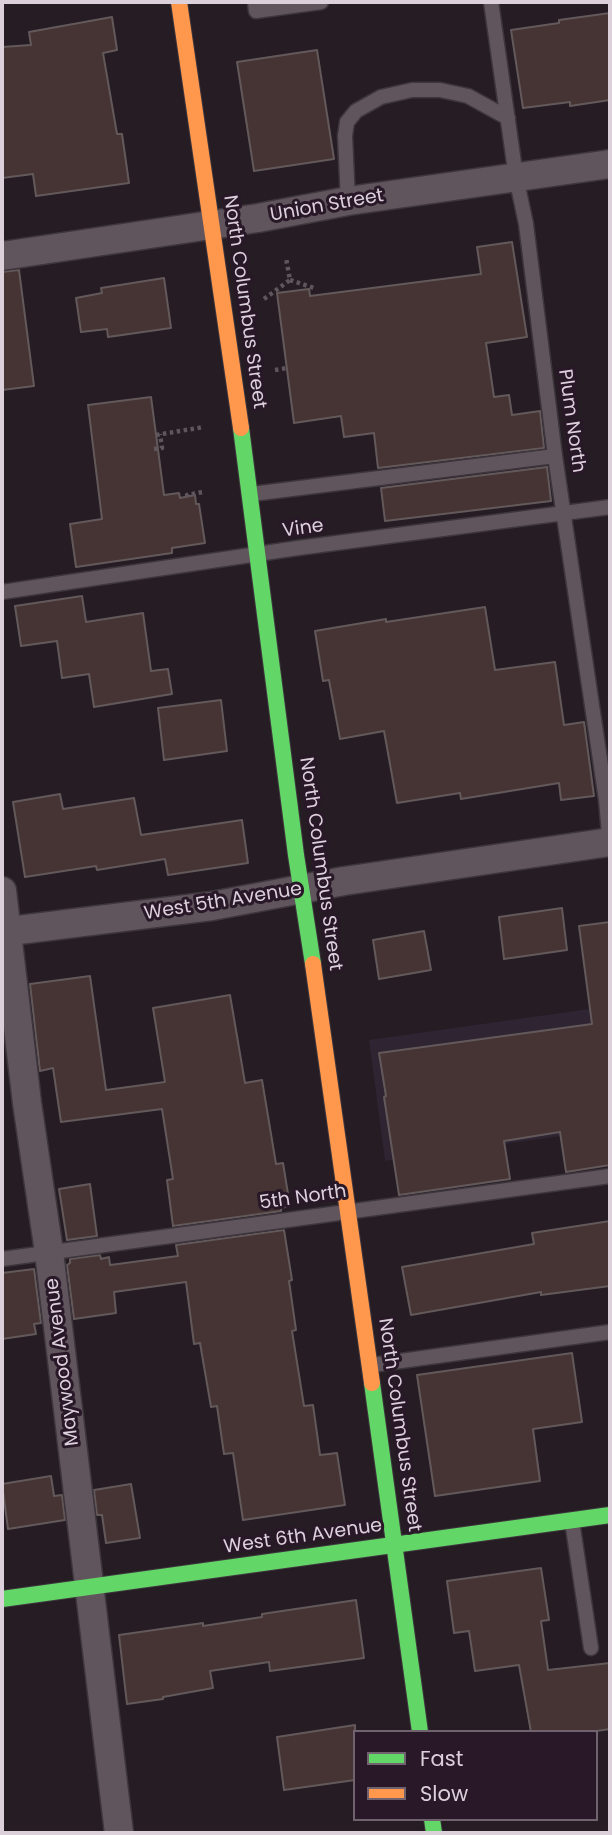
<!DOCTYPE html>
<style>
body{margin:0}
#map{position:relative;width:612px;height:1835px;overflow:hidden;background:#251c24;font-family:Poppins,sans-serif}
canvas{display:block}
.frame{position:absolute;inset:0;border:4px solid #dcd0db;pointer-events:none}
.legend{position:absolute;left:353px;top:1730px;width:245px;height:91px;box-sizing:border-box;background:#291828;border:2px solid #716270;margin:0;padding:9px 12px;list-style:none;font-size:21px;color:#dcd0db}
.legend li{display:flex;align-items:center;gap:14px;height:35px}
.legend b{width:35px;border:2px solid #716270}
</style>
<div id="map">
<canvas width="612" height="1835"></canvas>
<div class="frame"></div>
<ul class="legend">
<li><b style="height:9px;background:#63d668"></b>Fast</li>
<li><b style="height:9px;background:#ff974d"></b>Slow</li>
</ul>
</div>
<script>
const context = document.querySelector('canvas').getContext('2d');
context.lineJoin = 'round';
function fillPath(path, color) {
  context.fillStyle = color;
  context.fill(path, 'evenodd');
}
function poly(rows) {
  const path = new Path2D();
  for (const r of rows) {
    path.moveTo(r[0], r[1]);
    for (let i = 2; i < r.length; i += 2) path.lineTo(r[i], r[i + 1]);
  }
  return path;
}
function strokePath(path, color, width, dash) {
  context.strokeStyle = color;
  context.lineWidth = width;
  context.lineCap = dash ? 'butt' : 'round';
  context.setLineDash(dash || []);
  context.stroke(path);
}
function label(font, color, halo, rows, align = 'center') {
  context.font = font + ' Poppins,sans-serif';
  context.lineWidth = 6;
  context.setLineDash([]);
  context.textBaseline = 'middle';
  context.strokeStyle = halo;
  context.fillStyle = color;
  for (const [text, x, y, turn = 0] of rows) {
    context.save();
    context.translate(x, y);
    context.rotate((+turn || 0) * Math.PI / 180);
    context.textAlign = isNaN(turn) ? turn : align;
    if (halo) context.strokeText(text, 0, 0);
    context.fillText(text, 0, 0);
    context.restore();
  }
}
fillPath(poly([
 [610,1006,610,1129,385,1161,369,1040]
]), '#2e2432');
const building = poly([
 [610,13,610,100,570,106,570,102,523,108,511,30,559,23,559,20,610,13],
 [112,17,117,50,103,53,117,134,122,134,129,183,36,196,33,174,2,178,2,47,31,45,29,32,112,17],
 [317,50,334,159,254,171,237,62,317,50],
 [512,242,527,337,486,343,494,397,509,395,512,415,540,411,544,448,378,468,374,433,344,437,341,416,294,423,277,293,309,289,310,296,481,274,477,247,512,242],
 [19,270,34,386,2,390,2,272,19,270],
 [164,278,171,328,108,337,107,329,81,332,76,298,102,293,101,288,164,278],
 [151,397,164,495,179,493,180,498,195,495,196,504,199,504,205,543,172,548,172,553,76,567,70,524,102,519,88,405,151,397],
 [547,467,551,501,385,521,381,488,547,467],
 [82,596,86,622,143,613,151,671,168,669,172,694,94,707,89,674,62,678,57,641,21,646,15,606,82,596],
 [485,607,495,670,555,662,564,725,584,722,594,796,561,800,559,783,461,799,460,793,397,803,384,731,340,739,329,680,323,681,315,631,386,619,386,622,485,607],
 [221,700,227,751,164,760,158,708,221,700],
 [60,794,63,809,134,798,141,835,242,820,248,863,168,875,165,859,97,870,96,866,25,877,13,802,60,794],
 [562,908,567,950,504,959,499,917,562,908],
 [610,922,610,1165,566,1172,560,1132,504,1141,510,1179,399,1195,384,1097,386,1096,379,1053,592,1024,579,926,610,922],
 [424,931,431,970,379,979,373,940,424,931],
 [90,976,106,1090,165,1082,153,1008,230,995,245,1083,262,1080,276,1164,283,1163,290,1206,281,1208,281,1211,173,1226,167,1180,173,1179,162,1109,61,1122,53,1068,40,1071,30,984,90,976],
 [90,1184,97,1236,67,1240,59,1189,90,1184],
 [610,1221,610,1286,541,1295,541,1292,411,1315,402,1267,534,1244,532,1233,610,1221],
 [284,1230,292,1280,289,1281,296,1330,292,1331,304,1406,313,1405,320,1455,337,1453,345,1505,243,1520,233,1453,224,1454,217,1406,211,1407,200,1343,194,1344,186,1282,114,1292,116,1313,74,1319,67,1265,70,1263,70,1259,100,1255,101,1259,109,1257,110,1265,178,1256,176,1245,284,1230],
 [34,1269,41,1323,34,1324,36,1334,2,1339,2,1273,34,1269],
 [572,1353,582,1422,533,1429,540,1481,435,1496,417,1375,572,1353],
 [51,1476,54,1496,62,1495,65,1520,8,1529,2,1484,51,1476],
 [131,1484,140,1538,106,1543,102,1515,97,1515,94,1490,131,1484],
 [541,1568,549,1620,541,1621,548,1670,610,1663,610,1729,590,1732,531,1732,519,1665,475,1671,469,1631,454,1633,447,1581,541,1568],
 [356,1600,364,1658,270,1671,269,1662,210,1671,213,1688,163,1697,163,1699,127,1704,119,1635,203,1623,203,1626,262,1617,262,1614,356,1600],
 [355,1725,355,1780,284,1790,277,1737,355,1725]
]);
fillPath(building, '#453433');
strokePath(building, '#63595b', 2);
const lane = poly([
 [255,2,256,11,321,2],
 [491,2,516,177,526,224,555,456,606,800,610,845],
 [348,201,345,136,347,122,356,111,381,97,412,90,440,90,468,96,508,118],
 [252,494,555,456],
 [2,592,298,548,610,507],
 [2,1259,610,1176],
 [372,1365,610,1332],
 [572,1521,591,1648]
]);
const street = poly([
 [2,256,258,218,348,201,610,164],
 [2,891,27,1103,49,1252,119,1833],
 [2,932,212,906,344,881,610,842]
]);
const fast = poly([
 [241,428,296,855,313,964],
 [372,1383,420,1732],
 [2,1599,610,1515],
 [432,1819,434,1833]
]);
const slow = poly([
 [179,2,241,428],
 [313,964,372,1383]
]);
strokePath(lane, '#3e363d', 17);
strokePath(street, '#3e363d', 31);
strokePath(fast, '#3e363d', 18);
strokePath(slow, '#3e363d', 18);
strokePath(poly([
 [290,280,314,288],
 [264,299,290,280,286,258],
 [275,370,287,368],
 [156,435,204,427],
 [154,449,162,448,160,434],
 [188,497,187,495,203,492]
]), '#5f565c', 4.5, [3.5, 3.5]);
strokePath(lane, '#60555c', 14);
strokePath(street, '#60555c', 28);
strokePath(fast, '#63d668', 16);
strokePath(slow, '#ff974d', 16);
label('19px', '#dcd0db', '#291828', [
 ["Union Street",327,206,-10],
 ["North Columbus Street",244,302,82],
 ["Plum North",571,421,82],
 ["Vine",303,529,-8],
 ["North Columbus Street",320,864,82],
 ["West 5th Avenue",223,902,-9],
 ["5th North",303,1198,-8],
 ["Maywood Avenue",63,1362,-97],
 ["North Columbus Street",399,1425,82],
 ["West 6th Avenue",303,1537,-8]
]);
</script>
